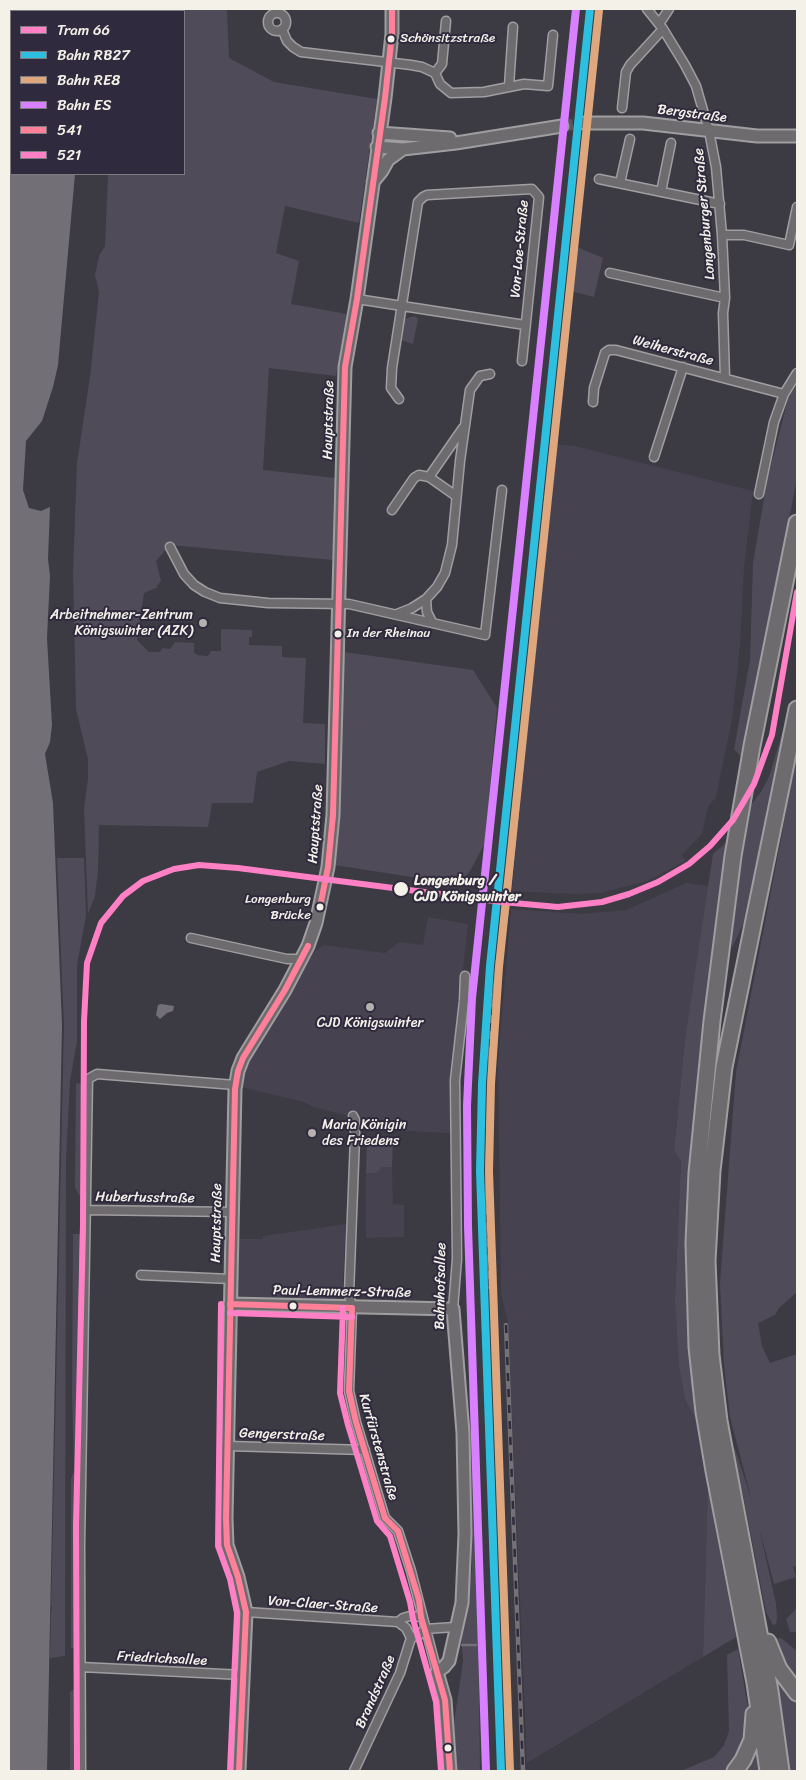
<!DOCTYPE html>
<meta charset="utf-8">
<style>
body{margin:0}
#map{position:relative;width:806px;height:1780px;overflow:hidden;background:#3c3a43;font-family:Sriracha,sans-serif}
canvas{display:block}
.frame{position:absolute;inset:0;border:10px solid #f4f1e8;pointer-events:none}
.legend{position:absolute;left:10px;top:10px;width:175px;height:165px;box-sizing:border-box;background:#2f2a3d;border:1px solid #7e7a81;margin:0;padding:6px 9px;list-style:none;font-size:15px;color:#f4f1e8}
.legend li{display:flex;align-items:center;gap:10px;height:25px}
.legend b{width:25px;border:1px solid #7e7a81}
</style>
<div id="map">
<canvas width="806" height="1780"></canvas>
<div class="frame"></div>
<ul class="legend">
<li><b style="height:6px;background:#ff80c5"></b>Tram 66</li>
<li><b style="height:6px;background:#2dbfdf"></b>Bahn RB27</li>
<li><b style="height:6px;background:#dfa77e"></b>Bahn RE8</li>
<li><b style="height:6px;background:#d880ff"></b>Bahn ES</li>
<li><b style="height:6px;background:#ff8098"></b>541</li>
<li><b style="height:6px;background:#ff80c5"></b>521</li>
</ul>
</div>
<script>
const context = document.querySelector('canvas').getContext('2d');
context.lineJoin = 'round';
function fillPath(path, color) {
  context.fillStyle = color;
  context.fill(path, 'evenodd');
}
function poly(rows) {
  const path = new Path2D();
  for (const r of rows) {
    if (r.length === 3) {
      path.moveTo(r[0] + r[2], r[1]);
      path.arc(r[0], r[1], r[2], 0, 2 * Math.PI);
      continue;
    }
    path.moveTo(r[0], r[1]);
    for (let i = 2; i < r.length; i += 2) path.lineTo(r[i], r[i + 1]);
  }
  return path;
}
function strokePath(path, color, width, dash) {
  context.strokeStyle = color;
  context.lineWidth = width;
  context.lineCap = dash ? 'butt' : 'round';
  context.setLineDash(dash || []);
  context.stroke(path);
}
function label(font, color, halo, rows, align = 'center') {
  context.font = font + ' Sriracha,sans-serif';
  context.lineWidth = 4;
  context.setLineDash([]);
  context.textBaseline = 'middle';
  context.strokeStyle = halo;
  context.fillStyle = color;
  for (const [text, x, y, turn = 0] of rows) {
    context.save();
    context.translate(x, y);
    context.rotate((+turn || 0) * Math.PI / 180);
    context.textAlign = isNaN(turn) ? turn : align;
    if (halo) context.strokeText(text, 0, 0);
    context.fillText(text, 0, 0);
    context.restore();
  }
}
fillPath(poly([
 [551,444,575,446,753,491,744,569,740,646,732,719,716,797,708,807,702,834,682,855,686,861,647,881,601,893,571,894,512,891,521,786,516,784],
 [686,883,709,886,685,1039,674,1151,681,1161,675,1297,700,1426,708,1482,703,1657,527,1763,508,1323,501,1294,498,1060,511,909,582,914,626,910],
 [428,917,468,924,451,1078,450,1133,380,1130,380,1123,356,1116,345,1115,313,1107,304,1102,241,1087,249,1061,314,952,324,945,385,953,399,942,423,945],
 [382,1167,392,1167,393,1204,404,1205,404,1237,366,1238,366,1173,376,1173],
 [346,1224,342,1300,237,1298,238,1239,263,1239,263,1236]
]), '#464250');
fillPath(poly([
 [125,9,227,9,229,58,274,82,377,99,359,223,285,206,276,253,299,261,291,304,347,314,336,376,269,368,263,470,336,478,333,560,170,545,156,561,161,580,158,585,156,585,158,587,144,593,137,640,149,652,160,652,162,648,170,649,175,642,194,643,194,652,197,655,208,656,211,651,221,651,221,629,252,630,252,637,249,637,249,645,282,646,282,657,306,658,303,723,325,724,325,764,289,761,257,772,253,803,212,803,208,827,99,825,98,871,95,896,88,914,84,809,88,779,88,759,76,709,73,572,77,463,90,377,99,292,95,275,99,256,105,246,108,174,184,174,184,11,125,11],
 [572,245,603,258,594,297,567,290],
 [415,316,418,319,413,344,401,340,404,319],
 [797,384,797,478,743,759,734,749,750,660,753,563,767,481,788,399],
 [344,652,473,670,497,708,485,843,470,871,464,878,451,883,334,865,339,820],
 [786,728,752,905,732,948,732,910,749,808,762,790,769,777,783,730],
 [797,741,797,1292,779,1308,775,1315,758,1323,762,1346,770,1363,797,1354,797,1566,793,1567,796,1577,774,1584,759,1527,776,1604,777,1618,776,1624,773,1625,766,1612,743,1495,731,1448,735,1449,752,1501,730,1417,724,1365,720,1283,736,1072,782,834],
 [730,839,717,921,698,1069,690,1169,687,1238,687,1289,692,1370,700,1426,685,1399,679,1365,675,1297,681,1161,674,1151,685,1039,713,854],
 [57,858,84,858,86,916,77,965,77,1041,70,1081,66,1159,65,1656,50,1658,51,1614,52,1607,51,1605,52,1565,64,1025],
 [76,1083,81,1084,80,1196,75,1188],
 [367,1139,393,1140,392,1167,382,1167,376,1173,366,1173],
 [73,1234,80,1234,74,1521,75,1648,71,1648,71,1479,74,1471,72,1392],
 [474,1325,480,1493,478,1627,480,1771,457,1771,454,1723,463,1661,461,1634,472,1568,471,1438,467,1326],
 [708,1482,710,1485,714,1522,736,1637,703,1657],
 [797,1608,797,1632,790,1632,786,1619],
 [781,1638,797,1651,797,1771,786,1771,775,1639],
 [738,1649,748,1708,748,1727,745,1743,726,1771,681,1771,714,1757,724,1745,729,1731,727,1655],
 [75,1688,75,1771,70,1771,70,1692],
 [757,1743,760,1771,743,1771]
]), '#504b59');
fillPath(poly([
 [9,9,90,9,90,11,11,11,11,174,75,174,58,365,53,387,42,421,26,441,23,490,29,508,41,511,50,507,48,559,50,576,47,638,52,725,50,742,45,754,53,803,62,1025,47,1771,9,1771],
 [161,1004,174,1006,173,1011,167,1013,160,1019,156,1015,158,1005]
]), '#736f76');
strokePath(poly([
 [462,1645,476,1645]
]), '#736f76', 2.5);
strokePath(poly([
 [562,126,584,123]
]), '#58555c', 11, [11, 5.5]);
const street = poly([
 [647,9,663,29,685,65,696,86,709,131,716,167,722,235,725,298,723,313,725,378],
 [277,22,9],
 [659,24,669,9],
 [282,29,287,41,293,47,301,52,411,65,422,67,435,73,440,84,451,93,484,92,524,84,548,86,553,35],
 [435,73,442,64,446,21],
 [509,86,513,27],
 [622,108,626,72,630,65,663,29],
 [599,179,720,204],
 [620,183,630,139],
 [661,192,671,143],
 [722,235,744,235,789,245,797,207],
 [610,273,725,298],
 [357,299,525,325],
 [399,399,391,388,392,368,418,202,423,197,427,195,532,189,539,197,522,361],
 [593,402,594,388,605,353,609,350,616,350,784,394],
 [654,457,683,367],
 [759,494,774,422,784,394,797,373],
 [456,496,429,477,463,428],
 [392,510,414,478,419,475,429,477],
 [170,547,184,574,194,585,205,592,220,598,268,603,349,604,485,635,502,490],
 [426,599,427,612,432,622],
 [397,614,412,608,426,599,437,587,445,573,452,545,460,461,470,390,480,376,490,374],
 [191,938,287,959,301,959],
 [353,1116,355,1120,355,1137,349,1294,352,1308,349,1391,356,1422,385,1518,398,1531,411,1571,437,1672],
 [86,1210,233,1212],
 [141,1275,231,1279],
 [453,1309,457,1259,455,1080,464,1001,465,976],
 [228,1446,365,1450],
 [246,1612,398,1622,403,1618,410,1616,421,1617],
 [398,1622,406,1628,411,1638],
 [81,1667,243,1675],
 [81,1771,80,1545,88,1079,97,1074,235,1085],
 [354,1771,400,1673,411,1638,419,1635,425,1629,455,1627]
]);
const secondary = poly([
 [584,123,643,123,757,136,797,136],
 [379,133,450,138],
 [377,147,403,149,456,143,562,126],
 [373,182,382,171,388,160,403,149],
 [230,1304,453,1309,463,1433,465,1534,462,1603,449,1661,444,1667,437,1672,445,1700,450,1771],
 [239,1771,246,1612,238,1577,227,1545,226,1518,235,1089,238,1071,243,1058,285,990,308,946,316,923,328,867,333,815,345,367,357,299,385,98,392,34,392,9]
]);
const highway = poly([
 [768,1642,779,1669,797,1693],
 [735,1771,743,1760,752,1740,754,1714],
 [768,1771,755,1683,714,1471,704,1412,697,1347,694,1243,697,1173,712,1021,733,856,752,746,797,523],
 [781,1771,770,1691,719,1421,711,1355,707,1261,712,1171,724,1067,797,709]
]);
strokePath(street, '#9f9ea0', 11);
strokePath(secondary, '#9f9ea0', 15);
strokePath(highway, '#9f9ea0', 19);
strokePath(street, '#6e6b6e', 8);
strokePath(secondary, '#6e6b6e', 11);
strokePath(highway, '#6e6b6e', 15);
strokePath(poly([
 [81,1771,81,1765]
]), '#747276', 1);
const rail = poly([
 [490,1287,487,1197,491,1026,498,961,507,910,556,418],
 [506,1325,523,1771]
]);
strokePath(rail, '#747276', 4.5);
strokePath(rail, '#2f2a3d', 2.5, [8]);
strokePath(poly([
 [320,907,328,867,333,815,345,367,357,299,385,98,392,34,392,9],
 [230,1304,352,1308,349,1391,356,1422,385,1518,398,1531,419,1600,421,1617,445,1700,450,1771],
 [239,1771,246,1612,238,1577,227,1545,226,1518,235,1089,238,1071,243,1058,285,990,308,946]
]), '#ff8098', 6);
strokePath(poly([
 [221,1304,218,1546,230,1579,237,1613,230,1771],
 [343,1308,340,1393,348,1425,377,1521,390,1536,410,1602,413,1619,436,1702,441,1771],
 [230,1313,352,1317]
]), '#ff80c5', 6);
strokePath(poly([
 [501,1771,480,1171,482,1084,490,966,590,9]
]), '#2dbfdf', 8);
strokePath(poly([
 [510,1771,489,1171,491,1084,499,967,599,10]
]), '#dfa77e', 8);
strokePath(poly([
 [486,1771,468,1226,467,1106,472,998,576,9]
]), '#d880ff', 8);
strokePath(poly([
 [77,1771,76,1525,83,1228,84,1021,87,963,101,923,123,896,143,881,174,869,199,865,238,868,502,902,558,907,602,902,629,894,658,882,689,864,710,846,733,820,754,784,772,735,797,592]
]), '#ff80c5', 6);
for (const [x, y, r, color] of [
 [391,39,4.5,"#f4f1e8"],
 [203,623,5,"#b4b1ae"],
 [338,634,4.5,"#f4f1e8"],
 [401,889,8,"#f4f1e8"],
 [320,907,4.5,"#f4f1e8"],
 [370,1007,5,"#b4b1ae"],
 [312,1133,5,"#b4b1ae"],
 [293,1306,4.5,"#f4f1e8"],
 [448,1748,4.5,"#f4f1e8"]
]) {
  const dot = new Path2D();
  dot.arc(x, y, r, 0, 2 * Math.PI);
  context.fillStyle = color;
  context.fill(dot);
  strokePath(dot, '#2f2a3d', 2);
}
label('13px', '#f4f1e8', '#2f2a3d', [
 ["Schönsitzstraße",400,39],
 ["In der Rheinau",347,634],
 ["Longenburg",311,900,"right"],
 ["Brücke",311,916,"right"]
], 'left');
label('14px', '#f4f1e8', '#2f2a3d', [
 ["Bergstraße",692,114,7],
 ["Longenburger Straße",705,214,-95],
 ["Von-Loe-Straße",520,249,-85],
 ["Weiherstraße",673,351,15],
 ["Hauptstraße",329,420,-89],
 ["Hauptstraße",316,824,-86],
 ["Hubertusstraße",145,1198,1],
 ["Hauptstraße",217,1223,-89],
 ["Bahnhofsallee",441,1286,-89],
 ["Paul-Lemmerz-Straße",342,1292,1],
 ["Gengerstraße",282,1435,2],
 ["Kurfürstenstraße",378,1447,74],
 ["Von-Claer-Straße",323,1605,4],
 ["Friedrichsallee",162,1659,3],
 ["Brandstraße",376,1692,-66]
]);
label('14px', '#f4f1e8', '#2f2a3d', [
 ["Arbeitnehmer-Zentrum",193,615],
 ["Königswinter (AZK)",193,631],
 ["CJD Königswinter",370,1023,"center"],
 ["Maria Königin",322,1125,"left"],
 ["des Friedens",322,1141,"left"]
], 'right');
label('bold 14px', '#f4f1e8', '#2f2a3d', [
 ["Longenburg /",414,881],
 ["CJD Königswinter",414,897]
], 'left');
</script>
